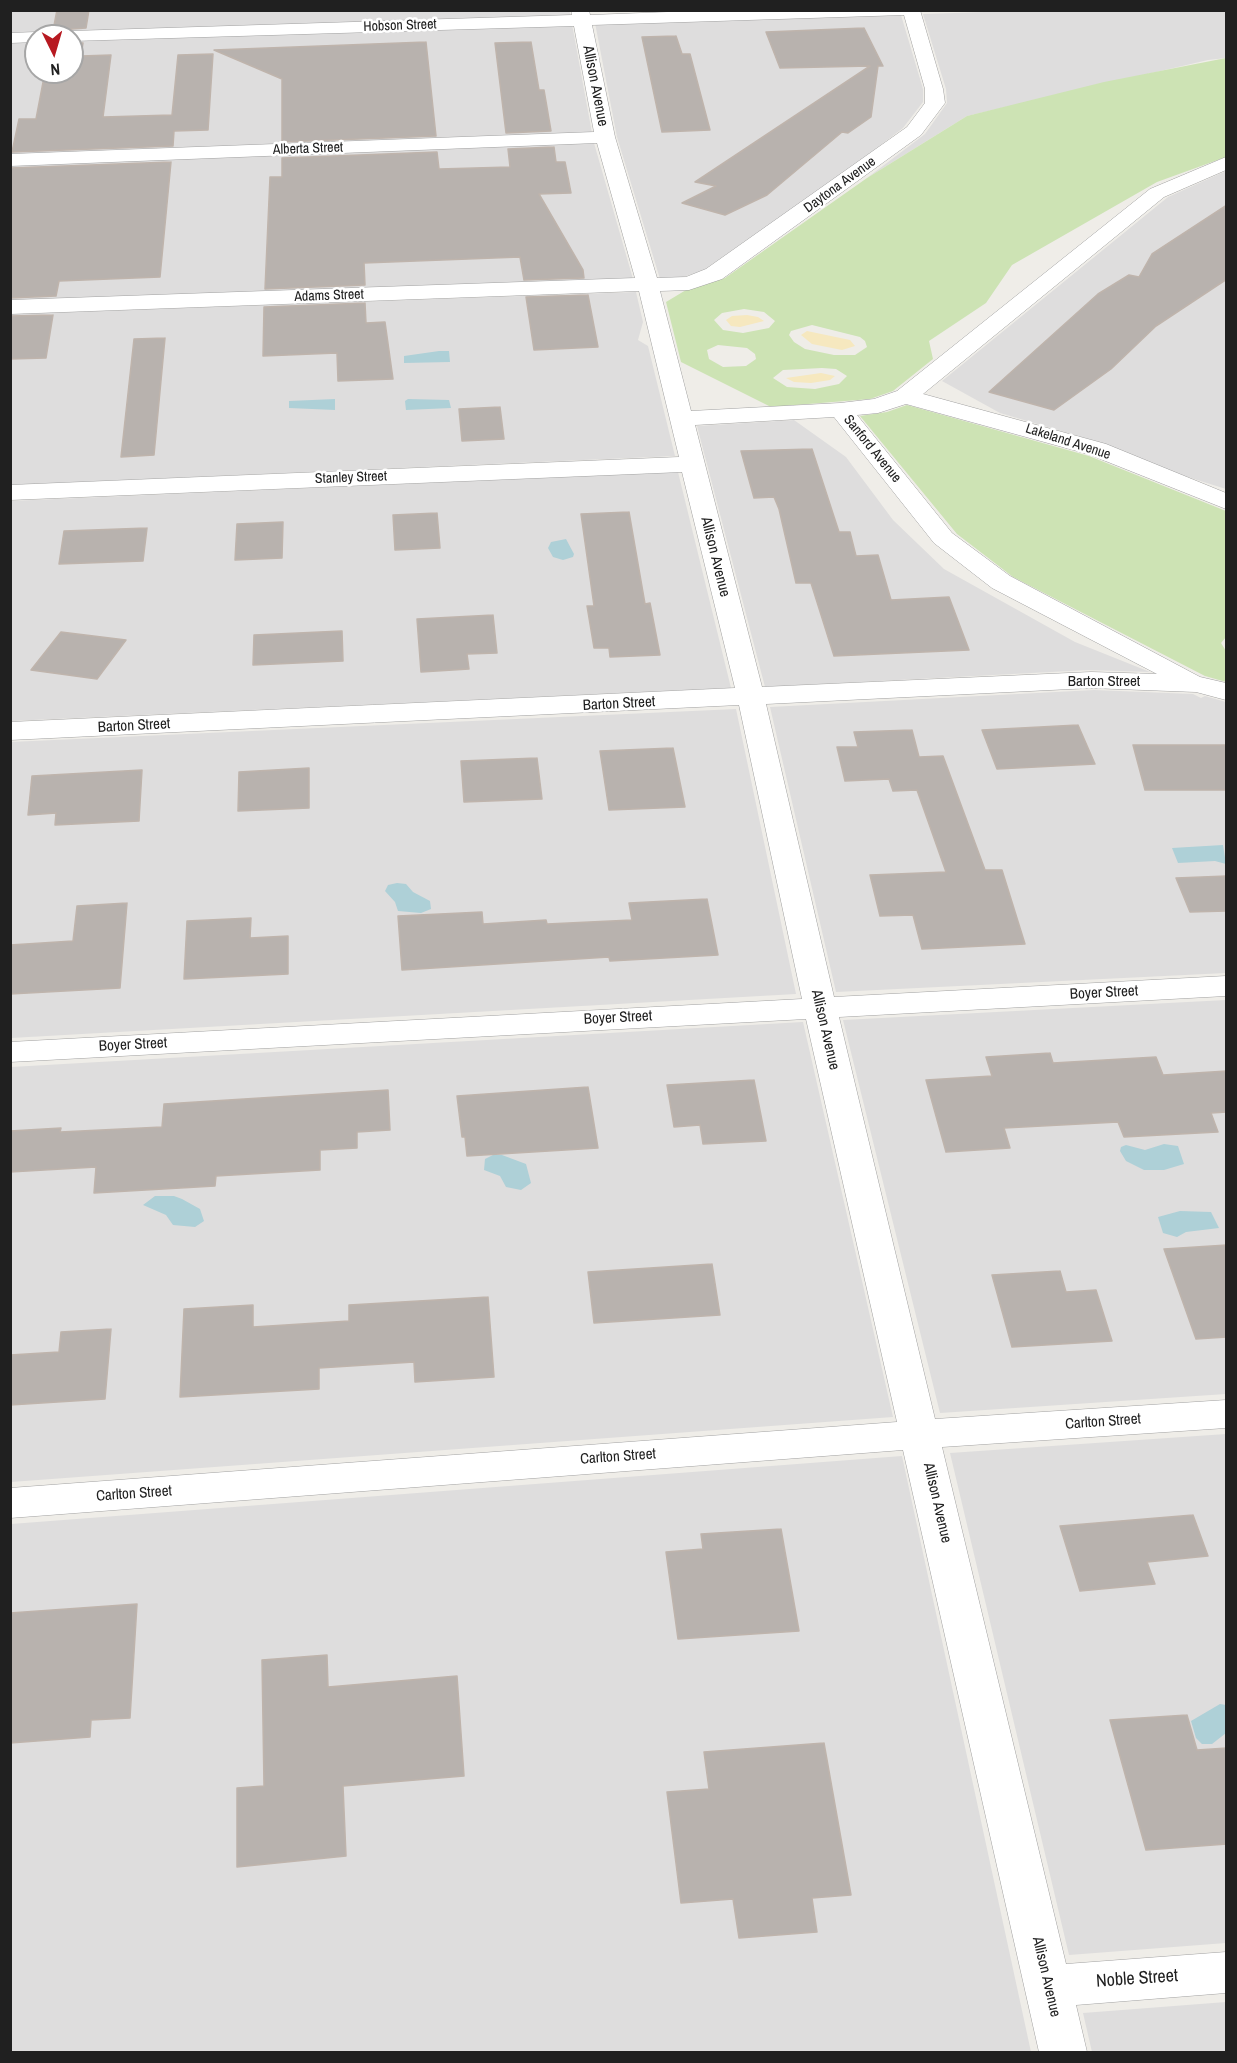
<!DOCTYPE html>
<style>
body{margin:0}
#map{position:relative;width:1237px;height:2063px;overflow:hidden;background:#efede8;font-family:"Archivo Narrow",sans-serif}
canvas{display:block}
.frame{position:absolute;inset:0;border:12px solid #202020;pointer-events:none}
.north{position:absolute;left:24px;top:24px;width:60px;height:60px;box-sizing:border-box;background:#fff;border:2px solid #a6a6a6;border-radius:50%;rotate:175deg;font-size:16px;font-weight:700;line-height:24px;text-align:center;color:#202020}
.north::after{content:'';display:block;margin:auto;width:21px;height:27px;background:#b71921;clip-path:polygon(50% 0,100% 100%,50% 72%,0 100%)}
</style>
<div id="map">
<canvas width="1237" height="2063"></canvas>
<div class="frame"></div>
<div class="north">N</div>
</div>
<script>
const context = document.querySelector('canvas').getContext('2d');
context.lineJoin = 'round';
function fillPath(path, color) {
  context.fillStyle = color;
  context.fill(path, 'evenodd');
}
function poly(rows) {
  const path = new Path2D();
  for (const r of rows) {
    path.moveTo(r[0], r[1]);
    for (let i = 2; i < r.length; i += 2) path.lineTo(r[i], r[i + 1]);
  }
  return path;
}
function strokePath(path, color, width, dash) {
  context.strokeStyle = color;
  context.lineWidth = width;
  context.lineCap = dash ? 'butt' : 'round';
  context.setLineDash(dash || []);
  context.stroke(path);
}
function label(font, color, halo, rows, align = 'center') {
  context.font = font + ' "Archivo Narrow",sans-serif';
  context.lineWidth = 5;
  context.setLineDash([]);
  context.textBaseline = 'middle';
  context.strokeStyle = halo;
  context.fillStyle = color;
  for (const [text, x, y, turn = 0] of rows) {
    context.save();
    context.translate(x, y);
    context.rotate((+turn || 0) * Math.PI / 180);
    context.textAlign = isNaN(turn) ? turn : align;
    if (halo) context.strokeText(text, 0, 0);
    context.fillText(text, 0, 0);
    context.restore();
  }
}
fillPath(poly([
 [569,10,571,16,11,34,10,11],
 [1045,10,1226,11,1226,58,1208,60,967,116,867,178,925,134,947,103,946,89,923,14],
 [901,15,923,89,923,102,903,128,848,170,704,270,683,277,660,279,617,137,595,23],
 [572,24,592,133,11,155,10,43,36,42,36,72,72,72,72,41],
 [594,143,633,279,11,301,10,165],
 [1226,171,1226,489,1175,473,1102,443,1000,413,942,381,1168,197],
 [636,292,643,322,638,340,648,346,675,456,11,485,10,314],
 [794,420,846,457,893,520,944,569,1075,642,1150,672,1089,670,765,687,697,426],
 [678,472,731,688,11,721,10,501],
 [1094,690,1193,694,1201,698,1205,696,1226,702,1226,973,836,992,770,707],
 [736,709,796,994,11,1038,10,742],
 [1226,1000,1226,1394,940,1413,843,1020],
 [803,1022,893,1417,11,1482,11,1067],
 [1226,1434,1226,1943,1069,1955,950,1453],
 [902,1456,1031,2052,11,2052,11,1524],
 [1226,2002,1226,2052,1092,2052,1083,2013]
]), '#dedddd');
fillPath(poly([
 [1226,58,1226,157,1157,182,1012,265,986,303,929,341,933,359,893,391,870,399,771,407,681,362,666,302,686,290,725,278,867,178,967,116,1104,82],
 [744,309,764,312,775,321,769,328,743,333,723,330,714,320,722,313],
 [812,325,860,337,865,341,867,347,855,355,834,355,805,349,794,342,789,335,791,331],
 [718,345,747,348,755,354,756,359,746,366,723,367,709,359,707,350],
 [822,368,836,369,847,376,839,384,815,389,787,387,773,378,783,370],
 [907,405,1089,456,1226,511,1226,637,1221,643,1226,651,1226,682,1205,676,1013,577,957,534,860,416,887,412]
]), '#cde3b4');
fillPath(poly([
 [747,315,758,317,764,321,740,327,731,326,726,320,732,316],
 [807,331,850,340,855,346,842,350,812,344,801,335],
 [821,373,835,376,830,380,811,383,794,382,786,378]
]), '#f6e8bf');
fillPath(poly([
 [439,351,449,351,450,362,404,363,404,356],
 [335,399,335,410,289,408,289,401],
 [408,399,449,400,451,408,406,410,405,401],
 [566,539,574,554,573,557,563,560,553,557,548,548,551,542],
 [1223,845,1226,864,1215,861,1178,863,1172,848],
 [397,883,406,884,413,892,430,901,431,909,421,913,398,911,395,902,385,891,388,885],
 [1164,1144,1178,1146,1184,1164,1164,1170,1144,1170,1126,1161,1120,1151,1121,1147,1126,1145,1145,1150],
 [493,1155,502,1155,526,1164,531,1183,521,1190,506,1187,500,1176,484,1170,485,1159],
 [155,1196,174,1196,182,1199,200,1209,204,1221,195,1227,173,1225,166,1215,143,1205],
 [1180,1211,1211,1212,1219,1228,1186,1232,1177,1237,1163,1233,1158,1217],
 [1220,1704,1226,1705,1226,1733,1212,1744,1202,1744,1196,1738,1191,1721]
]), '#aed0d7');
const building = poly([
 [57,10,89,10,86,28,72,29,61,36,52,36,57,10],
 [864,28,883,66,878,66,871,117,848,133,842,132,767,195,725,215,682,203,716,186,695,182,870,66,780,68,766,32,864,28],
 [676,36,682,54,690,54,710,130,662,132,642,37,676,36],
 [426,42,436,136,282,142,282,79,214,50,426,42],
 [531,42,539,90,544,90,551,131,506,133,495,43,531,42],
 [72,43,83,43,81,56,111,55,103,117,172,115,178,55,213,54,208,130,174,131,173,146,12,152,19,119,36,119,45,72,72,72,72,43],
 [554,147,556,162,565,162,571,193,539,194,583,270,584,278,524,280,520,257,364,263,365,285,265,289,270,177,282,177,282,158,437,152,439,169,510,167,508,149,554,147],
 [171,162,160,277,59,281,56,296,10,298,10,168,171,162],
 [1227,205,1227,279,1156,326,1111,369,1054,410,989,392,1098,294,1129,275,1139,277,1152,254,1227,205],
 [588,295,598,347,534,350,526,297,588,295],
 [365,303,366,323,385,322,393,379,338,381,337,353,263,356,264,307,365,303],
 [53,315,46,358,10,359,10,316,53,315],
 [165,338,154,455,121,457,134,339,165,338],
 [500,407,504,439,462,441,459,409,500,407],
 [812,449,839,532,850,532,856,556,878,555,891,600,949,597,969,650,834,656,811,583,796,583,779,509,774,497,754,498,741,451,812,449],
 [629,512,645,604,650,603,660,655,610,657,609,648,594,648,587,606,594,606,581,514,629,512],
 [437,513,440,548,395,550,393,515,437,513],
 [283,522,282,558,235,560,237,524,283,522],
 [147,528,143,561,59,564,64,531,147,528],
 [493,615,497,653,467,654,469,669,421,672,417,619,493,615],
 [342,631,343,661,253,665,254,635,342,631],
 [61,632,126,640,97,679,31,670,61,632],
 [1078,725,1095,764,997,769,982,730,1078,725],
 [912,730,919,757,943,756,985,870,1002,870,1025,944,922,949,913,915,880,916,870,875,946,872,917,790,893,791,889,779,845,781,837,747,858,747,854,732,912,730],
 [1133,745,1227,745,1227,790,1145,790,1133,745],
 [673,748,685,807,609,810,600,751,673,748],
 [537,758,542,799,464,802,461,761,537,758],
 [309,768,309,808,238,811,239,772,309,768],
 [142,770,139,821,55,825,56,813,28,815,32,776,142,770],
 [1227,876,1227,911,1190,912,1176,878,1227,876],
 [707,899,718,955,610,961,609,957,402,970,398,916,482,912,483,924,546,920,547,924,632,920,629,903,707,899],
 [127,903,120,988,10,994,10,945,73,941,77,906,127,903],
 [251,918,250,938,288,936,288,974,184,979,187,921,251,918],
 [1050,1053,1053,1063,1156,1057,1163,1075,1227,1071,1227,1112,1211,1113,1218,1132,1124,1137,1118,1122,1004,1128,1010,1148,946,1152,926,1080,992,1076,986,1057,1050,1053],
 [754,1080,766,1141,703,1144,700,1125,674,1127,667,1085,754,1080],
 [588,1087,598,1148,467,1156,465,1137,462,1137,457,1096,588,1087],
 [388,1090,390,1130,357,1132,357,1148,320,1150,320,1170,216,1176,215,1186,94,1193,96,1167,10,1172,10,1131,61,1128,60,1132,162,1127,164,1104,388,1090],
 [1227,1245,1227,1337,1196,1339,1164,1249,1227,1245],
 [712,1264,720,1315,594,1323,588,1272,712,1264],
 [1060,1271,1066,1292,1096,1290,1112,1341,1012,1347,992,1275,1060,1271],
 [488,1297,494,1377,415,1382,414,1362,319,1368,319,1389,180,1397,184,1309,253,1305,253,1327,349,1321,349,1305,488,1297],
 [111,1329,105,1399,10,1405,10,1355,59,1352,61,1332,111,1329],
 [1193,1515,1208,1556,1147,1562,1155,1584,1080,1591,1060,1526,1193,1515],
 [781,1529,799,1631,678,1639,666,1552,703,1549,701,1534,781,1529],
 [137,1604,130,1718,91,1720,90,1737,10,1743,10,1613,137,1604],
 [327,1655,328,1687,457,1676,464,1776,343,1786,346,1856,237,1867,237,1788,264,1786,262,1660,327,1655],
 [1187,1715,1197,1750,1227,1748,1227,1844,1146,1850,1110,1720,1187,1715],
 [824,1743,851,1895,812,1898,817,1932,739,1938,733,1899,681,1903,667,1792,709,1789,704,1752,824,1743]
]);
fillPath(building, '#b8b2ae');
strokePath(building, '#bfb4ac', 1.5);
const minor = poly([
 [571,10,589,10,590,15,720,10,920,10,943,89,945,103,921,135,722,279,689,290,660,291,691,411,840,403,874,399,897,391,1150,189,1226,157,1226,170,1164,197,923,394,1106,444,1226,493,1226,509,1088,454,906,404,878,413,857,415,952,533,1010,576,1200,677,1226,683,1226,700,1196,692,1091,688,766,704,834,997,1226,976,1226,996,839,1017,935,1419,1226,1400,1226,1428,942,1447,1066,1964,1226,1952,1226,1993,1076,2005,1087,2052,1039,2052,903,1450,10,1518,10,1488,897,1422,806,1019,10,1062,10,1042,802,999,739,705,10,740,10,722,735,688,682,472,10,500,10,485,679,457,639,291,10,314,10,300,635,278,597,143,10,166,10,154,594,132,574,26,72,41,72,36,63,36,72,31,572,15,571,10],
 [904,15,925,89,925,103,907,127,706,269,686,277,657,278,615,137,592,25,904,15],
 [834,417,934,543,992,588,1157,674,1091,672,762,687,695,425,834,417],
 [36,32,44,36,36,36,36,42,10,43,10,33,36,32]
]);
strokePath(minor, '#a1a1a1', 1);
fillPath(minor, '#fff');
label('14px', '#202020', '#fff', [
 ["Hobson Street",400,26,-2],
 ["Alberta Street",308,149,-2],
 ["Daytona Avenue",840,185,-36],
 ["Adams Street",329,296,-2],
 ["Lakeland Avenue",1068,442,18],
 ["Sanford Avenue",872,449,51],
 ["Stanley Street",351,478,-2]
]);
label('15px', '#202020', '#fff', [
 ["Allison Avenue",595,86,79],
 ["Allison Avenue",715,557,76],
 ["Barton Street",1104,682],
 ["Barton Street",619,704,-3],
 ["Barton Street",134,726,-3],
 ["Boyer Street",1104,993,-3],
 ["Boyer Street",618,1018,-3],
 ["Allison Avenue",825,1030,77],
 ["Boyer Street",133,1045,-3],
 ["Carlton Street",1103,1422,-4],
 ["Carlton Street",618,1457,-4],
 ["Carlton Street",134,1494,-4],
 ["Allison Avenue",937,1503,77],
 ["Allison Avenue",1046,1977,77]
]);
label('18px', '#202020', '#fff', [
 ["Noble Street",1137,1979,-4]
]);
</script>
